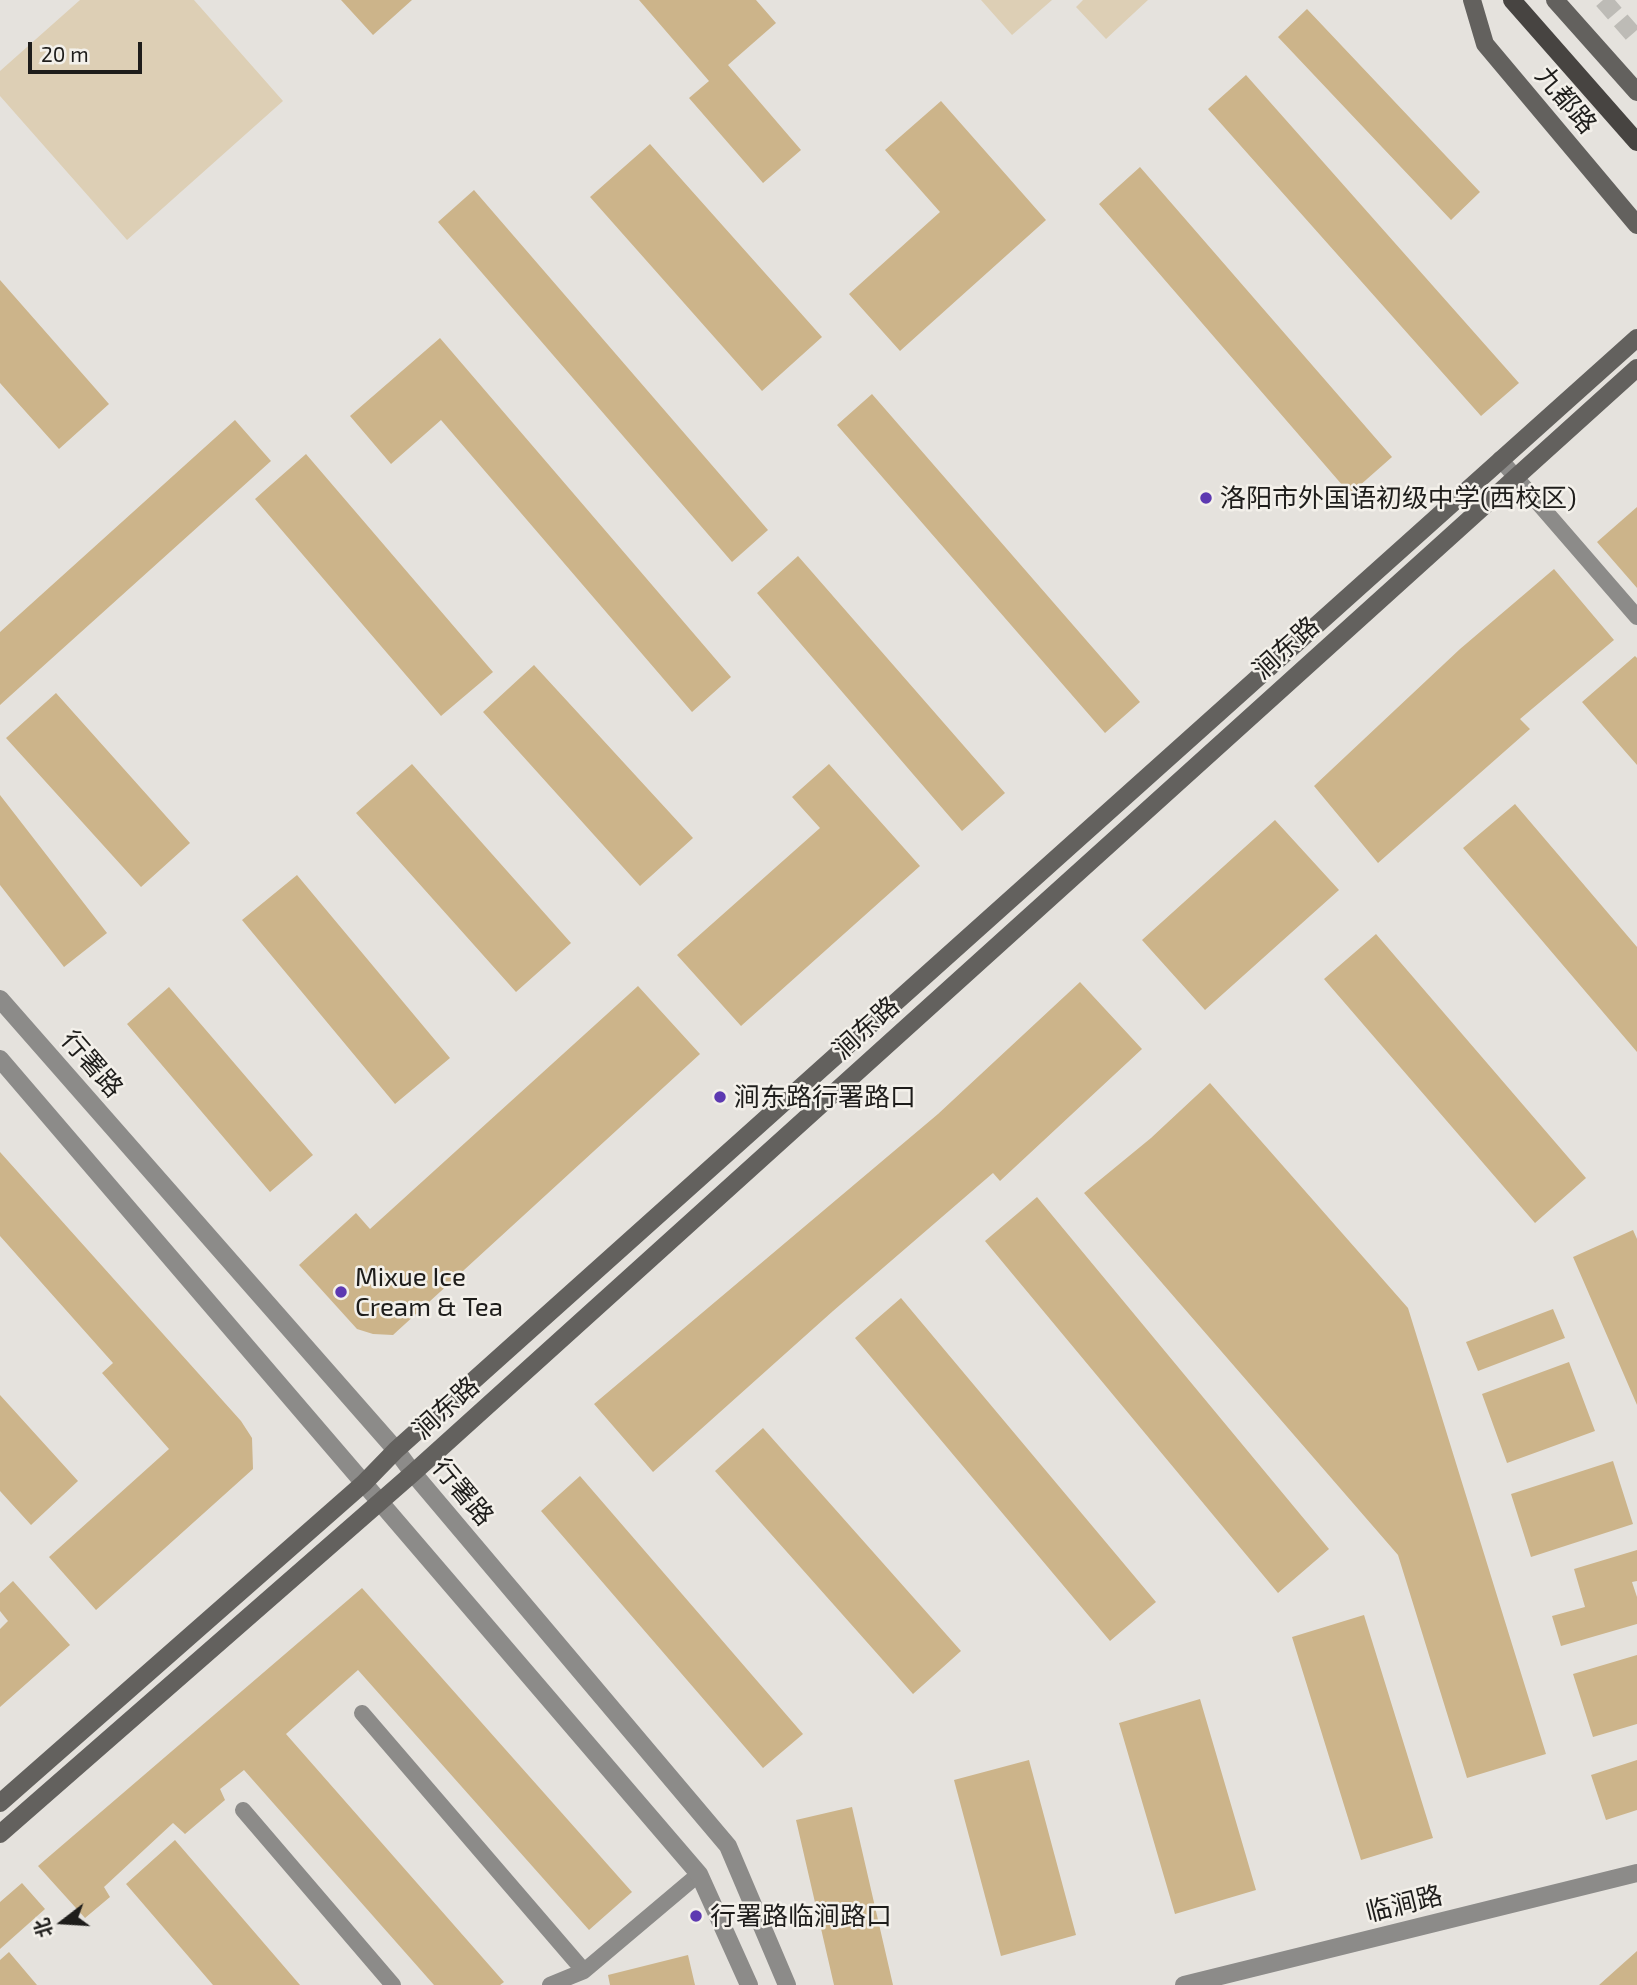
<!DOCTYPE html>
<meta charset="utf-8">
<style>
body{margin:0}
#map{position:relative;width:1637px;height:1985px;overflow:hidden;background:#e5e2dd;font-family:"Exo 2","Noto Sans SC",sans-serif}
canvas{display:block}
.north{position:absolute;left:28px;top:1887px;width:70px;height:70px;-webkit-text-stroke:5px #f3f0ea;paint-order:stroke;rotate:253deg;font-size:19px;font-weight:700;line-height:28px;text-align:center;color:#1e1d1b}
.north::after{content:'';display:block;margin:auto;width:24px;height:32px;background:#1e1d1b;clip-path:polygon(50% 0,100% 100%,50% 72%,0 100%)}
.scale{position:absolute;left:28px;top:42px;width:114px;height:32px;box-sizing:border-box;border:4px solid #1e1d1b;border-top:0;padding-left:9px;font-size:21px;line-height:24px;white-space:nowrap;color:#1e1d1b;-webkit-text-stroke:5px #f3f0ea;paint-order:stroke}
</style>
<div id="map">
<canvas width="1637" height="1985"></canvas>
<div class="north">北</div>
<div class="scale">20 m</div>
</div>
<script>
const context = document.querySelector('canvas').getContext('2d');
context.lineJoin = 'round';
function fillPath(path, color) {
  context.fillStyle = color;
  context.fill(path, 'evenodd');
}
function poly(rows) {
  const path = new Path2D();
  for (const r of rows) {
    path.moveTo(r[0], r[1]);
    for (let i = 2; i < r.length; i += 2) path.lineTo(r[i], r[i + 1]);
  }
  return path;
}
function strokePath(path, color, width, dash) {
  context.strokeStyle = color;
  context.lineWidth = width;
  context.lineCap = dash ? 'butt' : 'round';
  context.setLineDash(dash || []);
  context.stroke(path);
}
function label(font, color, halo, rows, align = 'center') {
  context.font = font + ' "Exo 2","Noto Sans SC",sans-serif';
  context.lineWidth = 5;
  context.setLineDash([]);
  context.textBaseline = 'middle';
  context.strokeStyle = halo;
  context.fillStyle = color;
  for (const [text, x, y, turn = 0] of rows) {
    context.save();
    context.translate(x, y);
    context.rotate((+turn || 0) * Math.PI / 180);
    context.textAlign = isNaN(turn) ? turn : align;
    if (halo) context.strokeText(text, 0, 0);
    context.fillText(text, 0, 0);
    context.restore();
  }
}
fillPath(poly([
 [80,0,194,0,283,101,127,240,0,96,0,71],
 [981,0,1052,0,1012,35],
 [1083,0,1148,0,1106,39,1076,7]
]), '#ddcfb5');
fillPath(poly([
 [341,0,412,0,373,35],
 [639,0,756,0,776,23,728,65,801,150,763,183,689,98,709,81],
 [1307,9,1480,192,1451,220,1278,37],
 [1246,75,1519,383,1481,416,1208,109],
 [941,101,1046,220,900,351,849,294,940,212,885,150],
 [650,144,822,337,762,391,590,197],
 [1140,167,1392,457,1350,494,1099,204],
 [474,190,768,530,732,562,438,222],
 [0,280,109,404,59,449,0,383],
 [440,338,731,677,692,712,441,420,391,464,350,416],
 [872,394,1140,702,1105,733,837,425],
 [235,420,271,461,0,705,0,632],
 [306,454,493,672,441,716,255,499],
 [1637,507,1637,588,1597,542],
 [798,556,1005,793,962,831,757,593],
 [1554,569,1614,640,1520,719,1530,729,1378,863,1314,786,1460,649],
 [1635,656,1637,658,1637,765,1582,702],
 [534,665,693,838,640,886,483,712],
 [56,693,190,843,141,887,6,738],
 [412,764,571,943,516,992,356,813],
 [829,764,920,866,741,1026,677,955,820,828,792,797],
 [0,795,107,933,64,967,0,885],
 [1515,804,1637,947,1637,1052,1463,848],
 [1275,820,1339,890,1205,1010,1142,940],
 [297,875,450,1058,395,1104,242,920],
 [1376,934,1586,1178,1535,1223,1324,979],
 [1080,982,1142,1049,1000,1181,993,1173,833,1311,653,1472,594,1404,938,1114],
 [638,986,700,1054,393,1335,373,1334,357,1329,299,1265,356,1213,370,1229],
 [169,987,313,1155,270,1192,127,1024],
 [1210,1083,1408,1308,1546,1754,1467,1778,1398,1555,1084,1193,1151,1138],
 [0,1152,241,1421,252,1438,253,1469,96,1610,49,1557,169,1449,102,1373,113,1363,0,1236],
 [1037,1197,1329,1549,1278,1593,985,1241],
 [1633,1230,1637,1239,1637,1405,1573,1257],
 [901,1298,1156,1602,1110,1641,855,1338],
 [1553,1309,1565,1338,1478,1371,1466,1342],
 [1569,1362,1595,1431,1507,1463,1482,1394],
 [0,1395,78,1481,31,1525,0,1491],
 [763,1428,961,1651,913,1694,715,1471],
 [1613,1461,1633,1524,1531,1557,1511,1494],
 [580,1476,803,1734,763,1768,541,1511],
 [1637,1550,1637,1581,1632,1582,1637,1597,1637,1624,1561,1646,1552,1616,1585,1607,1574,1569],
 [13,1581,70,1645,0,1707,0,1629,8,1621,0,1611,0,1593],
 [362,1588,632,1892,589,1930,358,1670,286,1734,504,1982,500,1985,434,1985,244,1770,220,1789,225,1800,185,1834,173,1823,104,1887,110,1897,85,1918,38,1866],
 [1364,1615,1433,1838,1361,1860,1292,1637],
 [1637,1655,1637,1724,1593,1737,1573,1674],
 [1200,1699,1256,1890,1175,1914,1119,1723],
 [1029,1760,1076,1935,1001,1956,954,1780],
 [1637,1760,1637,1810,1606,1820,1591,1775],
 [852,1807,893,1985,834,1985,796,1820],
 [175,1840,300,1985,213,1985,126,1884],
 [22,1883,45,1909,0,1949,0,1902],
 [1637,1951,1637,1985,1599,1985],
 [9,1952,37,1985,0,1985,0,1960],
 [688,1955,695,1985,610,1985,608,1975]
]), '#ccb48a');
strokePath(poly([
 [1603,0,1637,39]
]), '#bdbbb6', 18, [18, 9]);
strokePath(poly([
 [1500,459,1637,617],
 [362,1713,584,1971],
 [243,1810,393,1985],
 [550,1985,584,1971,699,1874]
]), '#8c8b89', 16);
strokePath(poly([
 [0,999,396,1450,413,1473,728,1846,787,1985],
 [0,1059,699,1874,749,1985],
 [1184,1985,1637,1873]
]), '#8c8b89', 18);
strokePath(poly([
 [1472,0,1485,44,1637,225],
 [1555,0,1637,92],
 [0,1803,364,1483,396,1450,1637,338],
 [0,1834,413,1473,1637,368]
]), '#63615e', 18);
strokePath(poly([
 [1512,0,1637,142]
]), '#474441', 18);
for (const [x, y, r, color] of [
 [1206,498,7,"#5d39b1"],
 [720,1097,7,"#5d39b1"],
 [341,1292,7,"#5d39b1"],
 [696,1916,7,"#5d39b1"]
]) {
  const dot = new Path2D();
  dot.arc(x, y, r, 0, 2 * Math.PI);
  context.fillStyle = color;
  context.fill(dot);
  strokePath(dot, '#f3f0ea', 2.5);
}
label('26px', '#1e1d1b', '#f3f0ea', [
 ["九都路",1566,100,50],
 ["涧东路",1286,648,-42],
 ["涧东路",866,1028,-42],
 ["行署路",92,1064,49],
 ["涧东路",446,1408,-42],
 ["行署路",463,1492,50],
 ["临涧路",1404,1904,-14]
]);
label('26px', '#1e1d1b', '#f3f0ea', [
 ["洛阳市外国语初级中学(西校区)",1220,498],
 ["涧东路行署路口",734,1097],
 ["Mixue Ice",355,1277],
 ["Cream & Tea",355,1307],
 ["行署路临涧路口",710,1916]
], 'left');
</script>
